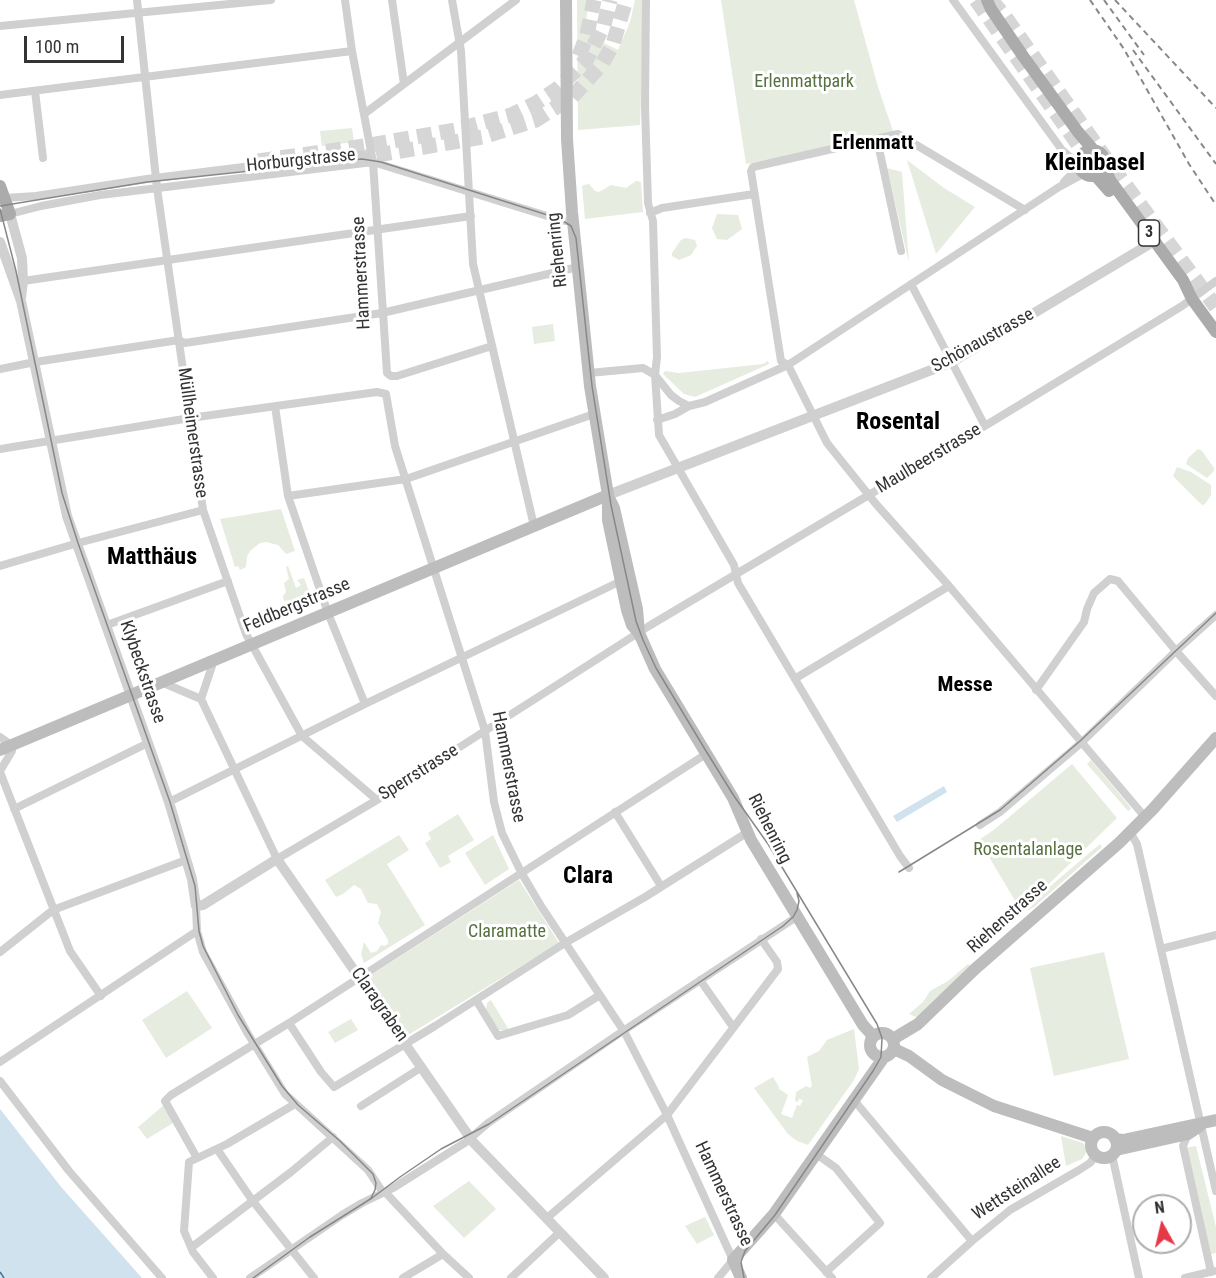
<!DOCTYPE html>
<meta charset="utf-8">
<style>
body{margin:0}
#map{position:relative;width:1216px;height:1278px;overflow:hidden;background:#fff;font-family:"Roboto Condensed",sans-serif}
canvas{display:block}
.north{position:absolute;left:1132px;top:1194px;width:60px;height:60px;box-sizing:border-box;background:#fff;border:2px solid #adadad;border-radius:50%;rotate:352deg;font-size:16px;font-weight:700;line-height:24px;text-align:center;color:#333}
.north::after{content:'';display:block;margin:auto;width:21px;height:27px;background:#e63946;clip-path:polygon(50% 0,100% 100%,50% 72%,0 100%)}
.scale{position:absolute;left:24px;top:36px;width:100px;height:27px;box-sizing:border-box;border:3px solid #333;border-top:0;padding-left:8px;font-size:18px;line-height:21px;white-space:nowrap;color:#333;-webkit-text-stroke:4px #fff;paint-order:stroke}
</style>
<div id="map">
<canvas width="1216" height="1278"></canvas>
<div class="north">N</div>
<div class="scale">100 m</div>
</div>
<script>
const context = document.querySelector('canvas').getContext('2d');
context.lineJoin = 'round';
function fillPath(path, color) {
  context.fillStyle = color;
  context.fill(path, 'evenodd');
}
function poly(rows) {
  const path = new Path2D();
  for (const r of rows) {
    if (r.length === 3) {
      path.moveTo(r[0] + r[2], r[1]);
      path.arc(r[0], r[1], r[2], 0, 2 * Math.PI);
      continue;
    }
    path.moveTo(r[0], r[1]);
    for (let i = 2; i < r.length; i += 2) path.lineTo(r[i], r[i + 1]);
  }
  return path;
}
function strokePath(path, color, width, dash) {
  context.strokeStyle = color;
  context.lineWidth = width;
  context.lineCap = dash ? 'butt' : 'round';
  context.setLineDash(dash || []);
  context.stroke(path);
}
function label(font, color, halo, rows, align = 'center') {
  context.font = font + ' "Roboto Condensed",sans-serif';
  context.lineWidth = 6;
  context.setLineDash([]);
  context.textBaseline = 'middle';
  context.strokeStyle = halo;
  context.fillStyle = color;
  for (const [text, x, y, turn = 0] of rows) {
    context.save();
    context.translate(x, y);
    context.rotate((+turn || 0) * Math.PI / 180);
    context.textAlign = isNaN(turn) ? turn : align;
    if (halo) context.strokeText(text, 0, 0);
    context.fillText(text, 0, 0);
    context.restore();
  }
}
fillPath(poly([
 [577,0,589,0,585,28,606,36,604,43,618,50,630,22,635,0,644,0,640,125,578,130],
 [721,0,854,0,878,87,894,134,746,164],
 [352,128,354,142,322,146,320,131],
 [907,160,944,188,975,207,936,254],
 [887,168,902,172,909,263],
 [636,181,641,182,643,212,585,219,582,186,584,185,589,184,595,191,599,192,611,185,626,188],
 [717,214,738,215,742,229,727,240,717,239,712,228],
 [685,238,695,240,697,246,691,255,679,260,672,256,672,253,681,240],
 [553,324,555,341,534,344,532,327],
 [768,361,769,364,695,397,684,394,663,374,665,371,679,373,763,364],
 [1198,449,1202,451,1214,468,1214,471,1207,478,1186,464,1188,458],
 [1177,467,1191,472,1211,485,1211,495,1205,504,1202,505,1173,476],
 [281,509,295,551,286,554,278,545,266,542,260,543,251,550,247,556,246,567,240,570,238,566,235,567,220,519],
 [288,566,296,588,301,585,297,580,304,578,312,599,296,604,291,600,284,601,283,596,286,592,284,583,289,579,286,567],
 [1091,760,1131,808,1130,810,1128,811,1087,764],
 [1072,764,1117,818,1022,910,1016,907,1014,899,979,840,995,829],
 [458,814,474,840,448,856,451,862,440,868,425,843,431,839,428,833],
 [399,835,409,850,387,864,425,925,364,963,361,954,364,942,371,953,377,951,381,945,384,946,388,944,388,940,378,923,381,912,377,904,368,903,361,889,354,885,343,894,336,897,325,880],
 [493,835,509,869,485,885,465,853],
 [1100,844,1102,847,1034,907,1027,911,1047,889],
 [519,880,559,943,408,1035,368,977],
 [1015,918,981,947,981,939,991,924],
 [1104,952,1129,1059,1054,1076,1030,968],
 [968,964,971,966,921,1015,916,1017,909,1014,923,1002,930,991,948,981],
 [187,991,212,1028,166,1058,142,1020],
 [491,1000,509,1030,499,1030,486,1010,487,1003],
 [351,1019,358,1030,335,1043,328,1032],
 [854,1029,859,1069,854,1080,808,1145,797,1141,788,1134,754,1088,773,1077,779,1087,778,1088,788,1095,781,1114,792,1118,797,1105,800,1106,803,1100,799,1099,798,1102,795,1101,796,1092,806,1086,810,1088,812,1086,807,1057,819,1051,827,1040],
 [164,1105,173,1123,147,1139,138,1127],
 [1061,1136,1083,1143,1086,1147,1086,1153,1082,1159,1066,1166],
 [1196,1146,1216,1227,1216,1253,1208,1255,1185,1148],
 [469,1181,496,1209,464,1238,433,1206],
 [705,1217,714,1235,697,1244,685,1226]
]), '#e6ecdf');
fillPath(poly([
 [944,786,947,792,897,822,893,816],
 [0,1109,62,1188,142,1278,0,1278]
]), '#cfe2ee');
strokePath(poly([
 [0,1272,4,1278]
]), '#3f7597', 1.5, [8, 6]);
strokePath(poly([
 [976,0,1106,184],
 [991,0,1003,14,1104,156,1216,307],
 [579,56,587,35,594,0],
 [258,161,364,146,455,130,511,115,536,103,557,89,587,59,604,25,610,0],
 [331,163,483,137,536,120,572,97,602,64,613,44,626,0]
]), '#d6d6d6', 15, [15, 8]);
strokePath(poly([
 [137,0,157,188,203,510,246,634,302,736,377,800],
 [345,0,352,51,373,162,387,373,391,376,397,376,492,346],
 [392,0,404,84],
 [452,0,461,51,473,264,534,526],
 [646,0,645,107,648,203,653,221,657,357,655,375,659,435,734,565,738,583,900,856,909,868],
 [953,0,1062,150,1070,157,1079,160],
 [0,26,271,0],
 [35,91,43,158],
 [0,95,352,51],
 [364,114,516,0],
 [877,139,901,251],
 [1064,182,1079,166],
 [5,198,36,196,147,179,348,154,362,155,373,162],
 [1025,210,898,134,753,167,751,171,781,361,788,365,827,443,876,504,949,586,1145,817],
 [650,213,662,208,754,194],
 [10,214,41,206,100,195,373,162,560,220,573,222],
 [23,281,471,216],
 [911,284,985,426],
 [0,369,35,362,179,340,185,343,382,313,578,267],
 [589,373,643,368,655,375,671,395,679,401,689,406,705,402,788,365,1059,187,1085,173],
 [275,406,288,496,328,613,365,704],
 [657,420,675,414,689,406],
 [0,449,190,418,377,392,386,394,395,446,485,731,494,802,502,833,521,872,541,906,625,1033,667,1115,733,1260,718,1278],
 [288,496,406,479,594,414],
 [0,566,78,543,203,510],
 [107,625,228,581],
 [796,678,949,586],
 [161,682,201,699,277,859,377,800,649,626,993,421,1182,306,1216,281],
 [1036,690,1084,622,1087,609,1094,593,1110,579,1118,581,1176,651,1216,696],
 [201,699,214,660],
 [0,737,11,745,12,751,0,771],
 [0,772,70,951,101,996],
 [169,802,365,704,621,581],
 [14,809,148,743],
 [615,812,661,886],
 [980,825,1000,812,1081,743,1178,649,1216,615],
 [1130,832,1137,844,1216,1191],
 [196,906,197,931,203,952,248,1034,285,1094,368,1170,382,1191,385,1192,443,1254,469,1278],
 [1161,949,1216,935],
 [0,952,53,910,186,860],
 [700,980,733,1027],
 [476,1000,498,1036,568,1015,600,995],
 [289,1023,321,1072,334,1087,435,1026,565,943,645,897,748,832],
 [0,1062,197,931],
 [0,1081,69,1171,162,1278],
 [853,1099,972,1241],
 [361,1106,422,1067],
 [1188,1134,1183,1146,1211,1272],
 [217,1149,252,1200,314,1278],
 [815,1153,836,1168,880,1223,826,1272],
 [1112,1155,1139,1278],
 [197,1158,165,1101,171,1095,289,1023,706,754],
 [774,1214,832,1278],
 [547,1218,667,1115,778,969,777,962,761,939],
 [192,1247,291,1172,333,1137],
 [213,1278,193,1252,184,1231,189,1162,227,1144,295,1104],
 [250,1278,342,1215,362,1203,393,1188,466,1142,488,1123,623,1031,798,916],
 [403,1278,443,1254],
 [511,1278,560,1232],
 [931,1278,972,1241,1010,1210,1079,1170,1090,1163,1096,1155],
 [1185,1278,1214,1271]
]), '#d0d0d0', 8);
strokePath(poly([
 [10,214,22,258,23,281,21,298],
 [0,242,21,301,67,516,169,802,192,879,196,906,203,905,277,859,473,1142,604,1278],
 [608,495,952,362,1148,245]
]), '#d0d0d0', 10);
strokePath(poly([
 [566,0,567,139,572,212,590,386,608,495,608,520,627,610,632,625,639,633,655,669,733,798,751,840,863,1025,873,1036],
 [610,500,614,508,637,609,639,633],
 [0,750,608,495],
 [882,1045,12],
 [893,1039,918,1024,975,969,1119,843,1153,809,1216,738],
 [894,1049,909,1056,942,1080,994,1106,1093,1138],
 [1104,1145,13],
 [1115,1139,1123,1140,1216,1120],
 [1116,1150,1188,1134,1200,1126],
 [741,1278,733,1260,774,1214,884,1057]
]), '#bdbdbd', 12);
strokePath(poly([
 [987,0,991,9,1023,56,1078,132,1096,153],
 [1092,163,13],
 [1105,168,1110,180,1183,280,1192,299,1216,332],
 [1095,175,1109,191],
 [0,186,10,214,0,216]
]), '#ababab', 12);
strokePath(poly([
 [0,206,147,182,362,159,381,162,560,219,571,226,576,238,592,386,611,505,636,621,643,640,656,668,706,751,734,796,768,844,877,1024,882,1038,881,1057,873,1071,775,1215,745,1251,741,1262,744,1278],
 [0,209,16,271,62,493,78,543,170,802,195,886,199,931,203,946,238,1015,282,1086,298,1105,340,1141,373,1174,376,1183,375,1190,371,1198,363,1204],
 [899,872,1000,810,1080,741,1216,613],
 [253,1278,310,1237,372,1198,400,1177,441,1149,489,1124,783,926,793,917,797,910,799,901,797,893]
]), '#888', 1.5);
strokePath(poly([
 [1090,0,1124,49,1189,164,1216,205],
 [1104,0,1144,55],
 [1115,0,1216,108],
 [1133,50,1216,164]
]), '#888', 2, [6, 4.5]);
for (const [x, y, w] of [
 [1149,233,21]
]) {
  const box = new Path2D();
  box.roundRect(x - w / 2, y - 13, w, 26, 4.5);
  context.fillStyle = '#fff';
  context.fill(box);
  strokePath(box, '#333', 1.5);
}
label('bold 16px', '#333', null, [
 ["3",1149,233]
]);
label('18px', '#56703f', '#fff', [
 ["Erlenmattpark",804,82],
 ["Rosentalanlage",1028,850],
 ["Claramatte",507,932]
]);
label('18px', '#333', '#fff', [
 ["Horburgstrasse",301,161,-6],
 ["Riehenring",558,250,-96],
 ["Hammerstrasse",362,273,-93],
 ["Schönaustrasse",983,341,-29],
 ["Müllheimerstrasse",192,433,82],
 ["Maulbeerstrasse",929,459,-31],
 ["Feldbergstrasse",297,606,-23],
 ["Klybeckstrasse",142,672,71],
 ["Hammerstrasse",508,767,79],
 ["Sperrstrasse",419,773,-32],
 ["Riehenring",769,829,63],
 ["Riehenstrasse",1008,917,-42],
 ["Claragraben",379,1005,55],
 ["Wettsteinallee",1017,1189,-33],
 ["Hammerstrasse",723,1194,65]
]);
label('bold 21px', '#000', '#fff', [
 ["Erlenmatt",873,144],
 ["Messe",965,686]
]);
label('bold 24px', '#000', '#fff', [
 ["Kleinbasel",1095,164],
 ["Rosental",898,423],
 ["Matthäus",152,558],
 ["Clara",588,877]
]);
</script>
